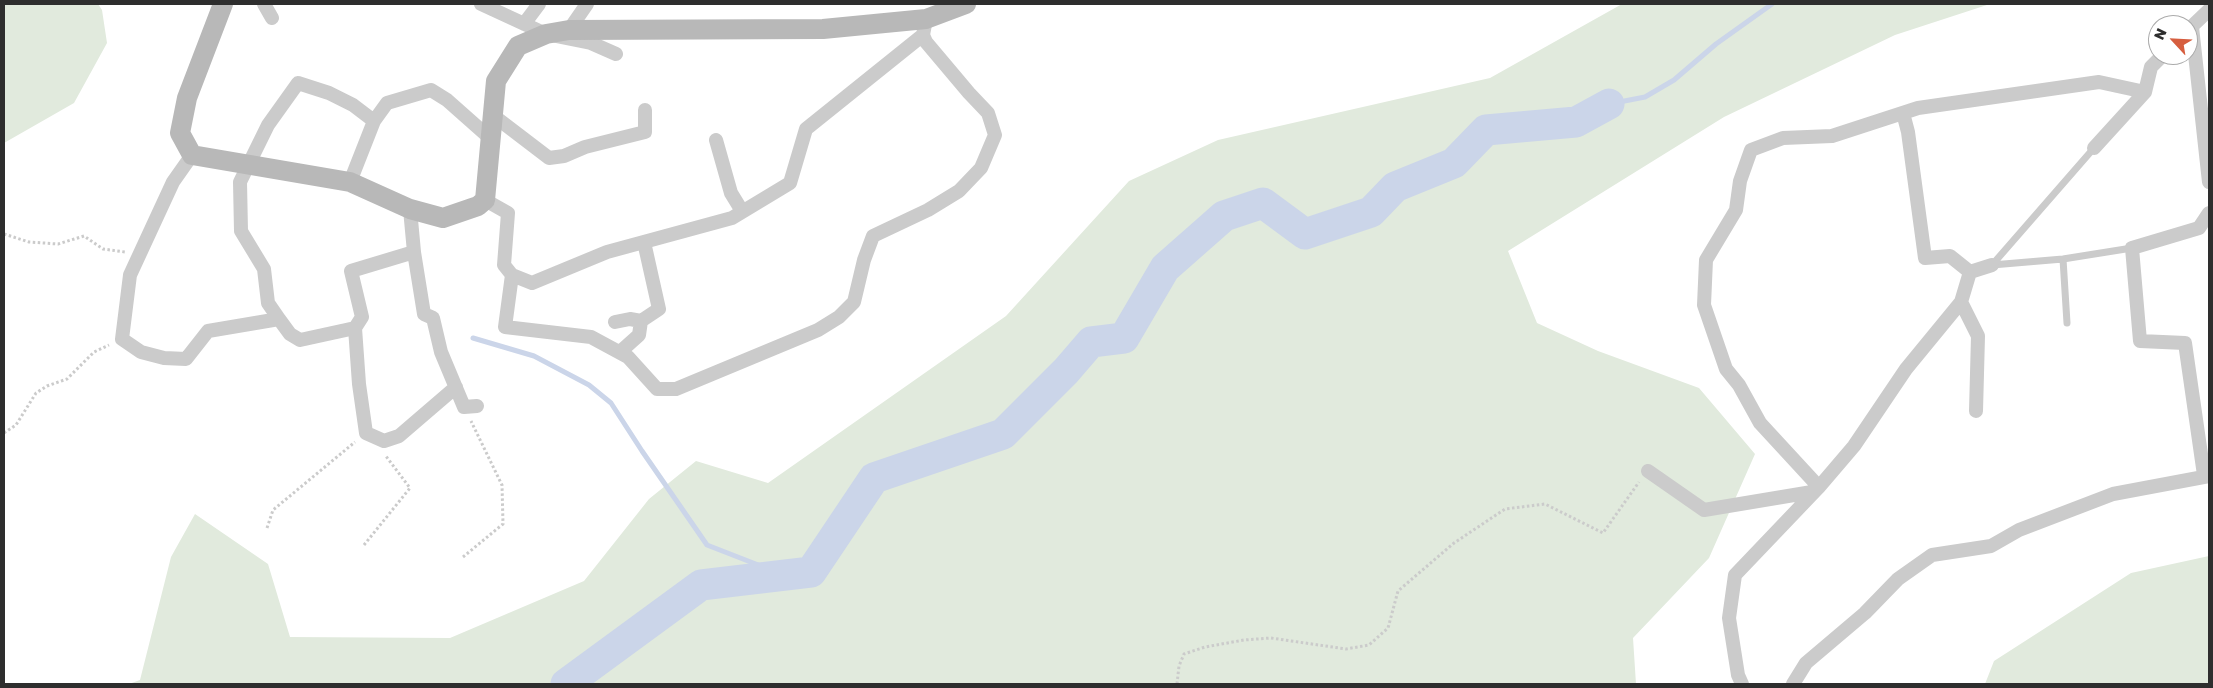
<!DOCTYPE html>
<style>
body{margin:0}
#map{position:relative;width:2213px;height:688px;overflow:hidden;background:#fff;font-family:"Golos Text",sans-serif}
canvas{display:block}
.frame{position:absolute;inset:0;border:5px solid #2e2e2e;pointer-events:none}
.north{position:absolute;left:2148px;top:15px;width:50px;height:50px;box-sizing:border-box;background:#fff;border:1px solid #ababab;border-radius:50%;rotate:295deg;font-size:14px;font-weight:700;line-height:20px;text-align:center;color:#2e2e2e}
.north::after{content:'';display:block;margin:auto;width:18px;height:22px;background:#d65e3f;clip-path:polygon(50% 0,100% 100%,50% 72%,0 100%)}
</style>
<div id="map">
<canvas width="2213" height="688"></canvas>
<div class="frame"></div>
<div class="north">N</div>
</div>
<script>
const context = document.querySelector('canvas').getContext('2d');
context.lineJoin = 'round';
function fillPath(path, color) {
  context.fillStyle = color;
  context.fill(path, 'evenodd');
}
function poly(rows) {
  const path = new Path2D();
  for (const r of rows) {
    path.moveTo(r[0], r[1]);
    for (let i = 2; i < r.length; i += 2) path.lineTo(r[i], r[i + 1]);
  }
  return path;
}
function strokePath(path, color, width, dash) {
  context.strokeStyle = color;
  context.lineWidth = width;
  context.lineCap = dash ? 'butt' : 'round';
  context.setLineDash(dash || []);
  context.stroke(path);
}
fillPath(poly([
 [4,4,98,4,102,10,107,43,74,103,4,143],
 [1622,4,1990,4,1895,35,1724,117,1508,251,1537,323,1598,351,1699,388,1755,454,1709,558,1633,638,1636,684,129,684,140,680,171,557,195,514,268,564,290,637,450,638,584,581,649,499,696,461,768,483,1006,316,1129,181,1218,140,1490,78],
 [2209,556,2209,684,1985,684,1994,661,2131,573]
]), '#e1eadd');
strokePath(poly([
 [1609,104,1645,97,1674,80,1716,44,1772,4],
 [473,338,534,356,589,385,611,403,642,451,707,545,784,575]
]), '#cbd5e9', 5);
strokePath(poly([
 [566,684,701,585,811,572,874,478,1003,434,1066,371,1091,342,1124,338,1165,268,1224,216,1263,203,1305,234,1371,212,1395,187,1454,163,1486,130,1576,122,1609,104]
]), '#cbd5e9', 31);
strokePath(poly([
 [4,234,29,242,58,244,84,236,103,249,125,252],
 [4,433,16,425,36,393,47,386,67,379,94,352,109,345],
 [267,528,273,510,355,442],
 [364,545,410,488,385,455],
 [463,557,503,524,502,485,471,421],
 [1177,684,1179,666,1184,654,1205,647,1244,640,1271,638,1346,649,1369,645,1388,628,1398,591,1454,543,1505,509,1545,504,1603,533,1639,482]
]), '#cbcbcb', 3, [2.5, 2.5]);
strokePath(poly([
 [2063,259,2067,323],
 [1992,265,2094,148],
 [1992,265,2063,259,2132,248]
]), '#cbcbcb', 7);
strokePath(poly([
 [264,4,272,18],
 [481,4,546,34,591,43,616,54],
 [524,24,539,4],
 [2192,27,2209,182],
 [569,30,587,4],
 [2188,30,2209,10],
 [1903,113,1908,132,1925,258,1950,256,1970,272],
 [494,116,549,158,564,156,585,147,645,132,645,110],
 [374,121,387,103,431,90,447,100,491,139],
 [716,140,731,193,742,211],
 [2094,148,2145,92,2151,67,2163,55],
 [192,155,173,182,130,275,122,339,141,352,164,358,186,359,208,331,279,319,290,334,300,340,355,328,362,317,351,271,414,252,410,209],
 [485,200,508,213,504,265,512,275,505,327,591,337,628,357,657,389,676,389,818,330,839,317,854,302,864,260,873,236,928,210,959,191,981,168,995,135,988,113,969,93,926,42,923,35,926,19],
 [414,252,424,314,433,318,441,352,464,407,477,406],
 [512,275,532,283,607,252,732,218,790,183,806,129,923,35],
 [1961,302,1978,336,1976,411],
 [279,319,268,303,264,269,241,231,240,182,268,125,298,83,329,93,353,105,374,121,350,182],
 [615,322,630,319,641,321],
 [355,328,359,384,366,433,384,441,399,436,456,387],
 [620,352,639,335,641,321,659,309,644,242],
 [1648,471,1704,510,1812,492],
 [2204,475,2185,343,2140,341,2132,248,2199,228,2209,213],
 [1819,487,1760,423,1739,385,1726,369,1704,305,1706,260,1736,210,1740,181,1751,150,1783,138,1832,136,1918,108,2099,82,2145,92],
 [1742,684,1738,675,1729,618,1735,575,1819,487,1854,446,1906,369,1961,302,1970,272,1992,265],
 [1793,684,1806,663,1865,613,1898,579,1932,555,1991,546,2019,530,2113,494,2209,476]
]), '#cbcbcb', 14);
strokePath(poly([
 [223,4,187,98,180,133,192,155,350,182,410,209,443,218,478,206,485,200,496,81,518,46,546,34,569,30,823,29,926,19,966,4]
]), '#b8b8b8', 20);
</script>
